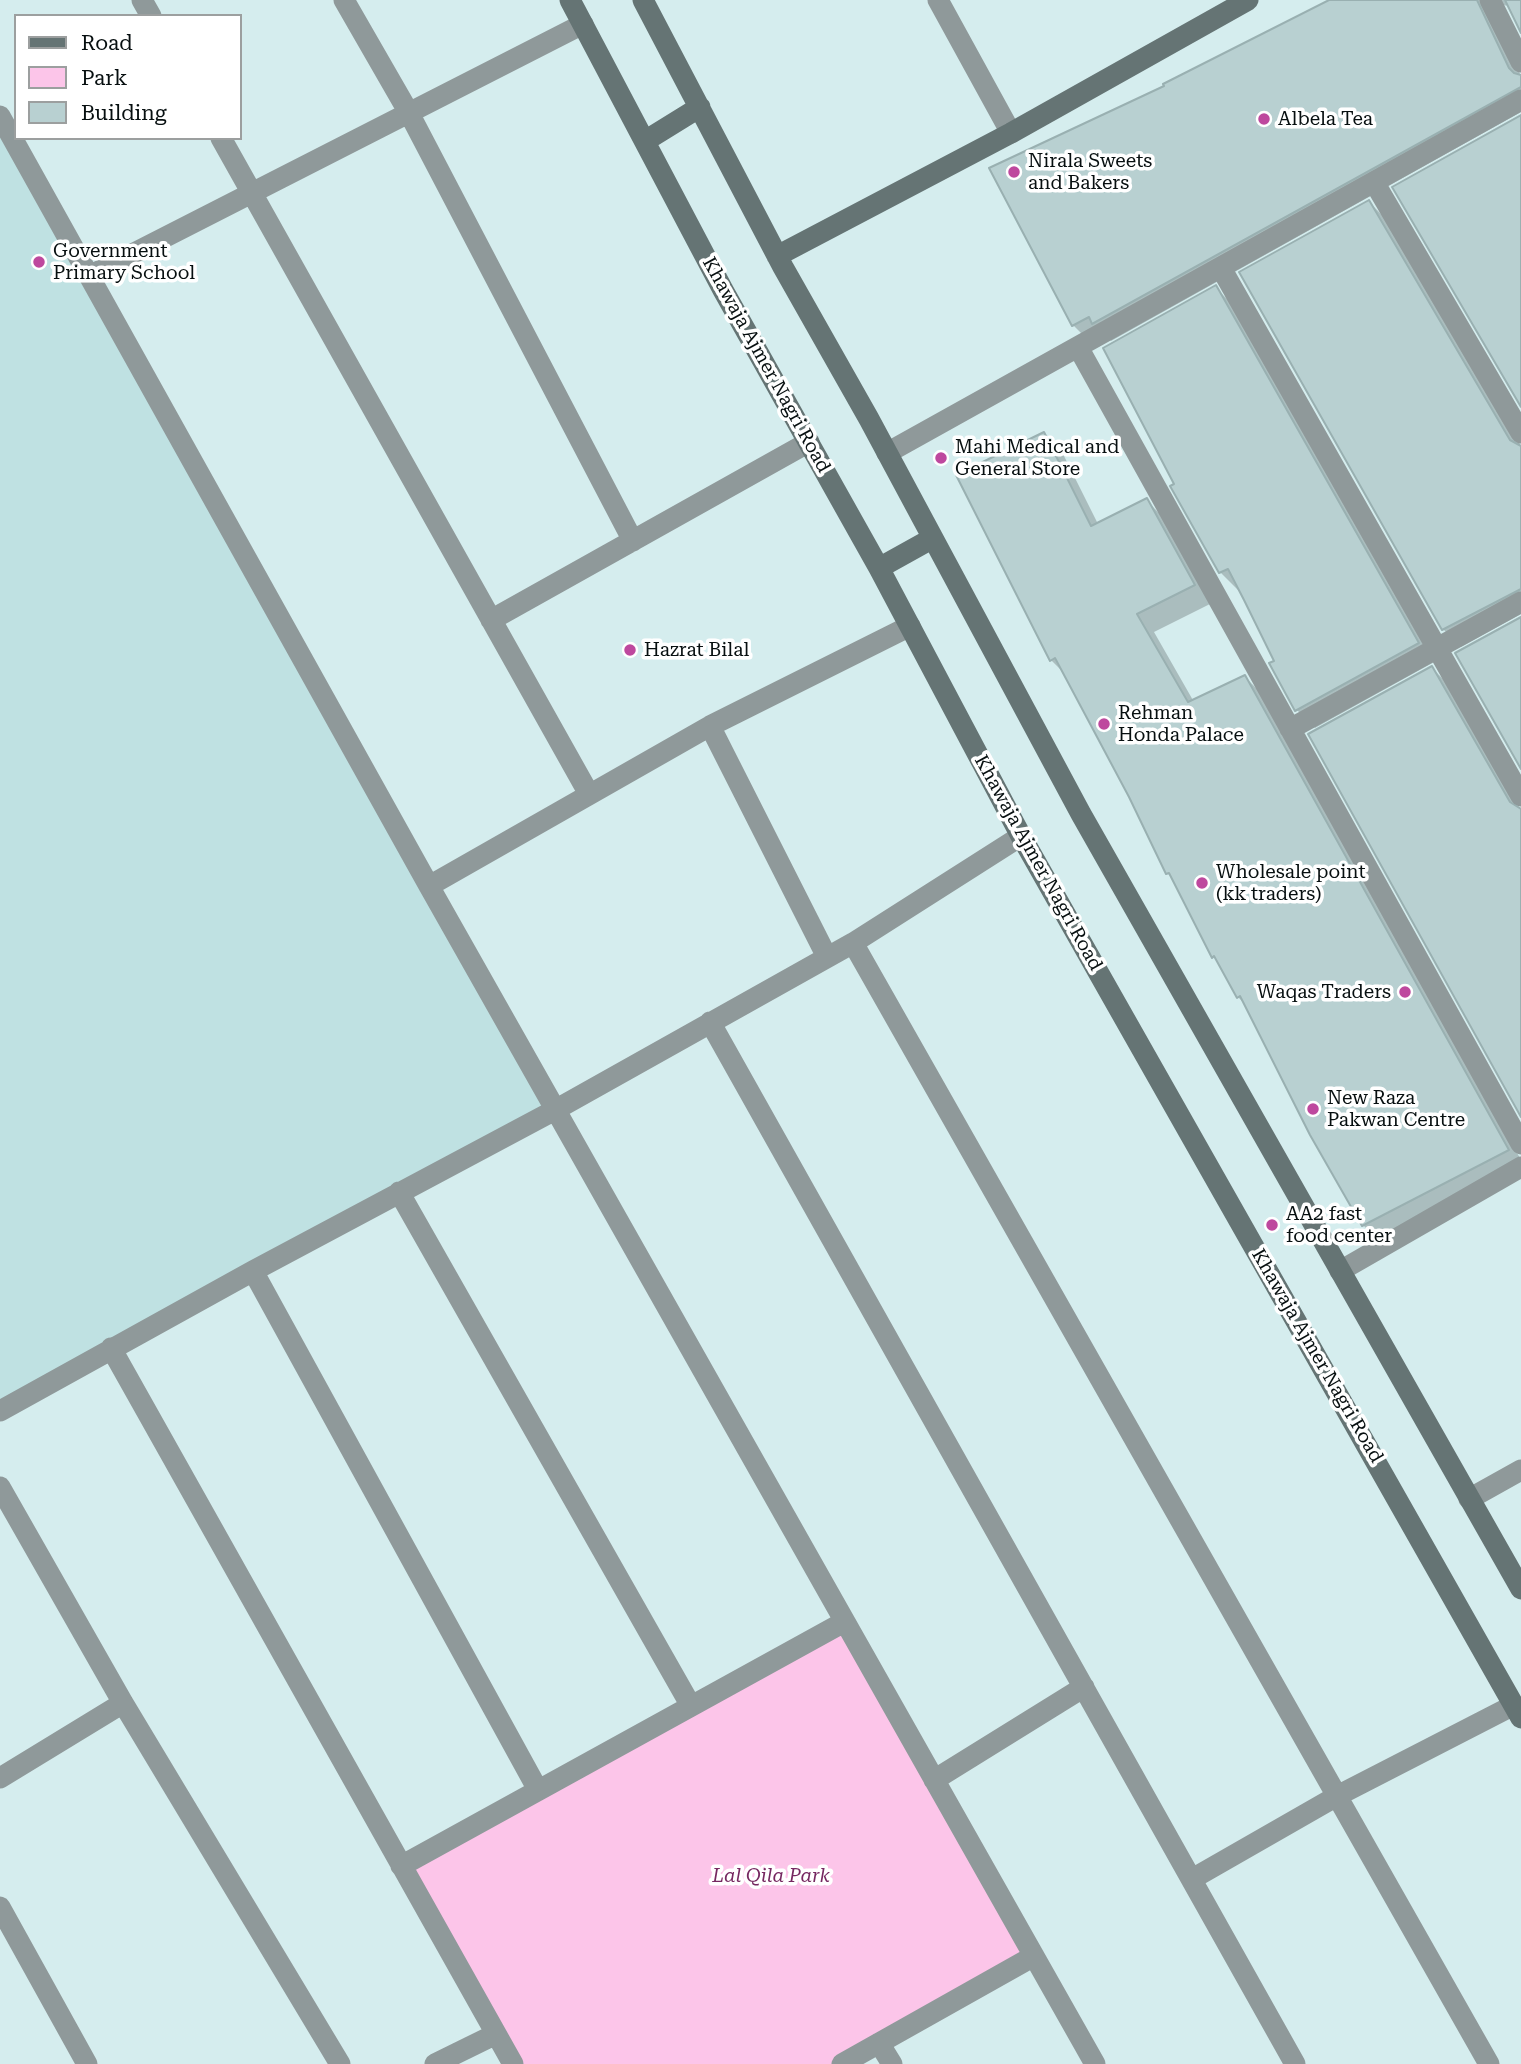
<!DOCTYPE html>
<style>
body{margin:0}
#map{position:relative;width:1521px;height:2064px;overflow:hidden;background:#d5edee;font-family:"Roboto Serif",serif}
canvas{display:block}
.legend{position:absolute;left:14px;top:14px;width:228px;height:126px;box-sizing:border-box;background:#fff;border:2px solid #9c9f9f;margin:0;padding:9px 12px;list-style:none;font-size:21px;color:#070f10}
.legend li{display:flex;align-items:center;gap:14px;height:35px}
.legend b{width:35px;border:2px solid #9c9f9f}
</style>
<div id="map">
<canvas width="1521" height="2064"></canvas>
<ul class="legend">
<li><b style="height:9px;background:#657474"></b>Road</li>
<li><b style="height:19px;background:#fcc5e9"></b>Park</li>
<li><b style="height:19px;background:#b8d0d1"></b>Building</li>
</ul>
</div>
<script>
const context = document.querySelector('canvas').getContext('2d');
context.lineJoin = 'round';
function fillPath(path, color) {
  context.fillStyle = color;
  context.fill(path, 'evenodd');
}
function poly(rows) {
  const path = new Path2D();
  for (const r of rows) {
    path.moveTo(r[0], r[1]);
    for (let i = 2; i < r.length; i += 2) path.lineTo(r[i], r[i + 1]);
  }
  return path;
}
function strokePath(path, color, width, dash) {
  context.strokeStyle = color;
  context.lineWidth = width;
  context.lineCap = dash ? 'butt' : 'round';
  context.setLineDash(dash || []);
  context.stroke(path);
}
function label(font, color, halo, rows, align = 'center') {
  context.font = font + ' "Roboto Serif",serif';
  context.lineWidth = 7;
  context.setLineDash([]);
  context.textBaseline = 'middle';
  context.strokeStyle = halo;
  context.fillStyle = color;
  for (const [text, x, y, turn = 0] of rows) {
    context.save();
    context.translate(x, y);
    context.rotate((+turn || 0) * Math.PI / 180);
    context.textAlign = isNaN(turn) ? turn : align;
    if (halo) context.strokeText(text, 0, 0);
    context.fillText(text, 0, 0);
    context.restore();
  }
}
fillPath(poly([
 [0,118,553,1108,0,1408]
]), '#bfe1e2');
fillPath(poly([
 [844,1622,1034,1956,842,2064,513,2064,401,1866]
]), '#fcc5e9');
fillPath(poly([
 [1330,0,1521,0,1521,29,1509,6,1503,5,1495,25,1521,76,1521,102,1516,104,1521,112,1111,341,1106,335,1091,343,1073,325,1167,87],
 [1369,202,1387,220,1521,446,1521,614,1461,647,1443,629,1241,273],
 [1215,287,1233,305,1436,661,1315,728,1297,710,1276,661,1240,589,1238,590,1220,572,1176,485],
 [1044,434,1062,452,1098,524,1146,500,1164,518,1212,603,1154,632,1194,702,1245,677,1263,695,1521,1160,1381,1243,1363,1225,1248,1007,1238,997,1220,963,1214,957,1174,879,1168,873,1130,797,1065,674,1051,660],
 [1432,668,1450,686,1521,811,1521,1113]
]), '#0003');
const building = poly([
 [1329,0,1477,0,1509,68,1514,73,1521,75,1521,87,1092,324,1089,317,1072,326,989,168,1164,86,1163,84,1329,0],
 [1505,0,1521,0,1521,33,1505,0],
 [1521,115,1521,407,1392,187,1521,115],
 [1369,200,1510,440,1521,446,1521,589,1442,630,1239,272,1369,200],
 [1216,285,1419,643,1295,711,1269,663,1274,661,1244,600,1228,569,1219,573,1170,486,1174,484,1103,348,1216,285],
 [1044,432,1091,526,1147,498,1195,585,1137,614,1188,702,1245,675,1509,1150,1362,1226,1310,1135,1240,996,1237,998,1214,956,1212,958,1169,873,1166,874,1129,797,1055,658,1050,661,956,475,1044,432],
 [1521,617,1521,769,1455,653,1521,617],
 [1432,666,1510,802,1521,809,1521,1117,1308,734,1432,666]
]);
fillPath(building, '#b8d0d1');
strokePath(building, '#99b0b1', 2);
strokePath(poly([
 [142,0,151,16],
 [344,0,409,113,633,541],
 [938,0,1011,133],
 [1490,0,1521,62],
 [0,116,429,886,1095,2064],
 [221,138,589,794],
 [1374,182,1521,433],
 [1221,268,1521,796],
 [89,276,583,24],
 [1078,347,1521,1144],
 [887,453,1521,100],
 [491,620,809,442],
 [710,726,910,626],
 [1290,729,1521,602],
 [429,886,710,726,827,957],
 [853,943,1489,2064],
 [710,1022,1295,2064],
 [399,1192,691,1706],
 [253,1271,538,1790],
 [1340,1271,1521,1167],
 [111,1348,513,2064],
 [0,1411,253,1271,555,1110,853,943,1021,836],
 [0,1487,123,1703,340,2064],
 [1469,1499,1521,1470],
 [0,1778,123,1703],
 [934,1780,1084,1687],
 [401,1866,844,1622],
 [1192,1879,1337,1796,1514,1705],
 [0,1907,87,2064],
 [879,2043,892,2064],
 [435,2064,496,2034],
 [842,2064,1034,1956]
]), '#8f999a', 21);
strokePath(poly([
 [570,0,723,290,879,568,1021,836,1521,1718],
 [643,0,783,267,869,419,1081,814,1521,1589],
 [645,141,700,107],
 [777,256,1011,133,1248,0],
 [879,568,933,538]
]), '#657474', 21);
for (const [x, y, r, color] of [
 [1264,119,7,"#be489e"],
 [1014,172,7,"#be489e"],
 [39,262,7,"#be489e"],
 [941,458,7,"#be489e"],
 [630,650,7,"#be489e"],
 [1104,724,7,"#be489e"],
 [1202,883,7,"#be489e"],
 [1405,992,7,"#be489e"],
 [1313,1109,7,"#be489e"],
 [1272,1225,7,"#be489e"]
]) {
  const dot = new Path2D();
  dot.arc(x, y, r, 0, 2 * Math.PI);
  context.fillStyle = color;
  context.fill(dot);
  strokePath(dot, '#fff', 2.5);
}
label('19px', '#070f10', '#fff', [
 ["Albela Tea",1278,119],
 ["Nirala Sweets",1028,161],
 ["and Bakers",1028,183],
 ["Government",53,251],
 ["Primary School",53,273],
 ["Mahi Medical and",955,447],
 ["General Store",955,469],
 ["Hazrat Bilal",644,650],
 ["Rehman",1118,713],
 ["Honda Palace",1118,735],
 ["Wholesale point",1216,872],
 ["(kk traders)",1216,894],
 ["Waqas Traders",1391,992,"right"],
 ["New Raza",1327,1098],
 ["Pakwan Centre",1327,1120],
 ["AA2 fast",1286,1214],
 ["food center",1286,1236]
], 'left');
label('19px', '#070f10', '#fff', [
 ["Khawaja Ajmer Nagri Road",766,365,61],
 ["Khawaja Ajmer Nagri Road",1038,863,61],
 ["Khawaja Ajmer Nagri Road",1317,1356,60]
]);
label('italic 19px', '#762861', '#fff', [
 ["Lal Qila Park",771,1876]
]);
</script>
